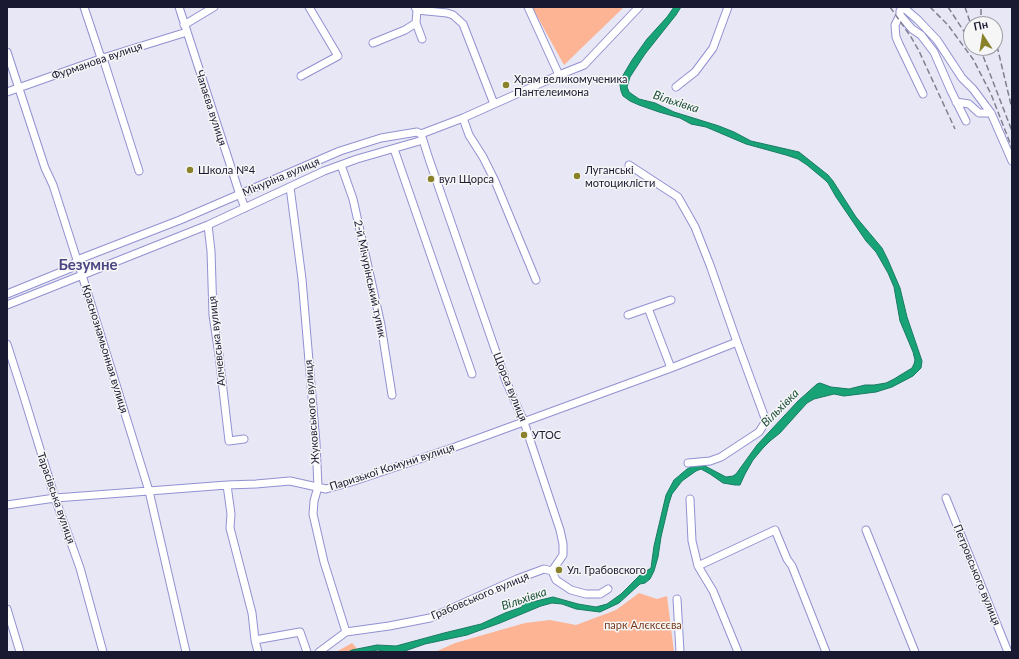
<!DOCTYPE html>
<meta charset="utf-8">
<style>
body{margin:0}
#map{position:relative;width:1019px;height:659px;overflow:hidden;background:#e7e7f5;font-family:Lato,sans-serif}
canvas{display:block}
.frame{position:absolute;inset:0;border:8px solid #1a1932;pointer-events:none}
.north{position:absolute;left:963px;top:16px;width:40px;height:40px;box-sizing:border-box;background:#f6f6f6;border:1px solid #9e9ea8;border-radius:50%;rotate:348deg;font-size:11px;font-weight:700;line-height:16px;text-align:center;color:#1a1932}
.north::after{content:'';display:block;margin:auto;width:14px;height:18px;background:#8a822a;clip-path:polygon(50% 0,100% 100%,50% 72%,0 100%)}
</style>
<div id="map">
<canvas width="1019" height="659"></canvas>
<div class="frame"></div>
<div class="north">Пн</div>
</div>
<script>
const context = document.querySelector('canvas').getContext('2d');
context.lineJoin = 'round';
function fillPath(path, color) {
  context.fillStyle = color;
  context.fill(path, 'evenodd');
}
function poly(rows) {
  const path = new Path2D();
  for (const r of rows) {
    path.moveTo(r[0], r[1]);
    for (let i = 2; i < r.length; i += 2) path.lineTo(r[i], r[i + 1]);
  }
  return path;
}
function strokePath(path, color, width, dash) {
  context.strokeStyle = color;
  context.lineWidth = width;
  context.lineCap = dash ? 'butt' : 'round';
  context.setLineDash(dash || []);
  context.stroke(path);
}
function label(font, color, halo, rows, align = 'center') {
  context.font = font + ' Lato,sans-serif';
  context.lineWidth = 3;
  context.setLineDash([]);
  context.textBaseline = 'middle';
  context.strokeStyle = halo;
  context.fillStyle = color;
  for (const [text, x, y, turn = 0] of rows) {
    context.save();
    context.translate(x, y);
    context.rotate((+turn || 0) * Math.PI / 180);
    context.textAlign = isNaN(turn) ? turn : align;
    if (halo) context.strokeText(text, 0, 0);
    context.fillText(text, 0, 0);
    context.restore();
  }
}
fillPath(poly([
 [532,7,624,7,564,65],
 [639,593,657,599,667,596,674,652,435,652,455,643,525,623,550,620,576,625,616,610],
 [352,643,360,652,336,652]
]), '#fdb494');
const water = poly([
 [674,7,681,7,676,15,645,54,630,77,627,87,629,92,639,99,655,103,674,112,719,126,734,132,751,141,799,152,828,175,833,181,856,217,882,248,888,260,900,288,907,317,922,361,921,368,913,376,892,387,876,392,844,396,834,394,814,399,807,403,780,433,770,441,763,448,753,460,745,474,740,485,735,485,723,483,710,474,701,469,696,471,682,481,672,494,669,503,661,537,658,557,654,571,650,579,645,583,640,584,619,603,600,612,576,609,562,604,552,603,541,606,500,623,467,635,425,644,402,652,387,652,378,650,365,652,348,652,352,650,377,645,396,646,444,633,481,624,505,613,522,607,523,602,532,602,553,597,578,604,596,607,607,604,621,594,640,575,651,568,654,546,666,495,674,480,687,469,693,466,699,465,705,466,726,477,733,476,736,474,757,445,798,401,817,384,820,383,831,387,849,389,865,385,874,385,886,383,894,379,912,368,914,364,915,360,913,352,900,321,894,287,888,273,876,252,866,241,836,197,828,183,825,180,807,165,798,159,786,155,746,144,706,127,691,124,680,118,659,112,639,105,630,101,623,96,621,91,620,85,622,77,632,60,647,39,667,17,674,7]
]);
fillPath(water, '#18a376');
strokePath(water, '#197a62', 1);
const minor = poly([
 [84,7,100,55,103,58,139,171],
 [179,7,240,195,245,208],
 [415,7,417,10,447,13,453,15,463,24,494,104],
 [528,7,559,75],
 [903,7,918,20,937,40,962,78,973,89,991,113,1012,161],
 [417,10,416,23,422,39],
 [900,11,900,15,895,25,896,37,899,44,923,94],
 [900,15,912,29,921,35,934,52,951,91,966,121],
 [184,25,214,7],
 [373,43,405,30,416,23],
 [7,52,45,168,53,185,77,260,82,275,149,491,186,652],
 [301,76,338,56,309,7],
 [676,87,695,72,713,48,728,7],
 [7,92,103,58,187,32],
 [956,102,969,104,979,113,991,113],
 [463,118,469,135,483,157,495,181,536,280],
 [421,134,429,159,506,381,524,422,560,530,563,544,563,555,552,571,556,580,571,590,586,594,600,594,608,589],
 [394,149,472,374],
 [341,165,353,199,381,325,392,395],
 [629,165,678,197,695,227,710,265,737,342,766,421,759,432,721,457,710,461,688,463],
 [290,187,302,279,316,443,318,487,314,501,313,514,324,562,346,632],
 [208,225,211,251,213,315,219,355,229,441,244,439],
 [7,294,71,268,77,260,180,220,340,151,381,138,417,132,421,134,463,118,559,75,584,65,639,7],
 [7,305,208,225,324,171,357,159,423,140],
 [648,308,671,368],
 [628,315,671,300],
 [7,344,24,397,55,498,80,568,103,652],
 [227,485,231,514,230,528,252,613,255,640,258,652],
 [946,498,1008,652],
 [690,499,692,541,698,566],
 [7,505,55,498,149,491,227,485,256,484,290,481,326,489,351,482,455,447,671,368,737,342],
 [866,530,915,652],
 [677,599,680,652],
 [7,609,20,652],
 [255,640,300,632,307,652],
 [319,652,346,632,389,626,430,618,517,579,544,569,552,571],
 [738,652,713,591,698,566,775,530,787,559,792,566,826,652]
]);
strokePath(minor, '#9291d2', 9);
strokePath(minor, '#fff', 7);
strokePath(poly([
 [890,7,911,37,919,51,955,129],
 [930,7,948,25,964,47,973,59,991,94,1012,148],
 [948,7,971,42],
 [965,7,971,25],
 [981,24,981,7],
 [997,46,1012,109],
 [980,48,1012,131]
]), '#808093', 1.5, [6, 3]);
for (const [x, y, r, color] of [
 [506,85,4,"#8a822a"],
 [190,170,4,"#8a822a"],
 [577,176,4,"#8a822a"],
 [431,179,4,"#8a822a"],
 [524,435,4,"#8a822a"],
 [559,570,4,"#8a822a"]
]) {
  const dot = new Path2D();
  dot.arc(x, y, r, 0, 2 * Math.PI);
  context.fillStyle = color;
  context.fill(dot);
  strokePath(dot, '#f6f6f6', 1.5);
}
label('11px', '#1a1932', '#f6f6f6', [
 ["Фурманова вулиця",97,61,-19],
 ["Чапаєва вулиця",211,108,72],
 ["Мічуріна вулиця",281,177,-23],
 ["2-й Мічурінський тупик",370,279,78],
 ["Алчевська вулиця",217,341,-96],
 ["Краснознамьонная вулиця",105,349,73],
 ["Щорса вулиця",510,387,68],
 ["Жуковського вулиця",312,412,-94],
 ["Паризької Комуни вулиця",392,467,-18],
 ["Тарасівська вулиця",56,498,71],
 ["Петровського вулиця",977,575,68],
 ["Грабовського вулиця",480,596,-23]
]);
label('11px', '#1a1932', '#f6f6f6', [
 ["Храм великомученика",514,79],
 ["Пантелеимона",514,92],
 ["Школа №4",198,170],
 ["Луганські",585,170],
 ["мотоциклісти",585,183],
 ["вул Щорса",439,179],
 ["УТОС",532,435],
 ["Ул. Грабовского",567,570]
], 'left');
label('11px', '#783a1d', '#f6f6f6', [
 ["парк Алєксєєва",643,625]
]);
label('italic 12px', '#1e503c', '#f6f6f6', [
 ["Вільхівка",676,102,18],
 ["Вільхівка",780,408,-45],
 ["Вільхівка",524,599,-19]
]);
label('bold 15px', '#494681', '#f6f6f6', [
 ["Безумне",88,265]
]);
</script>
